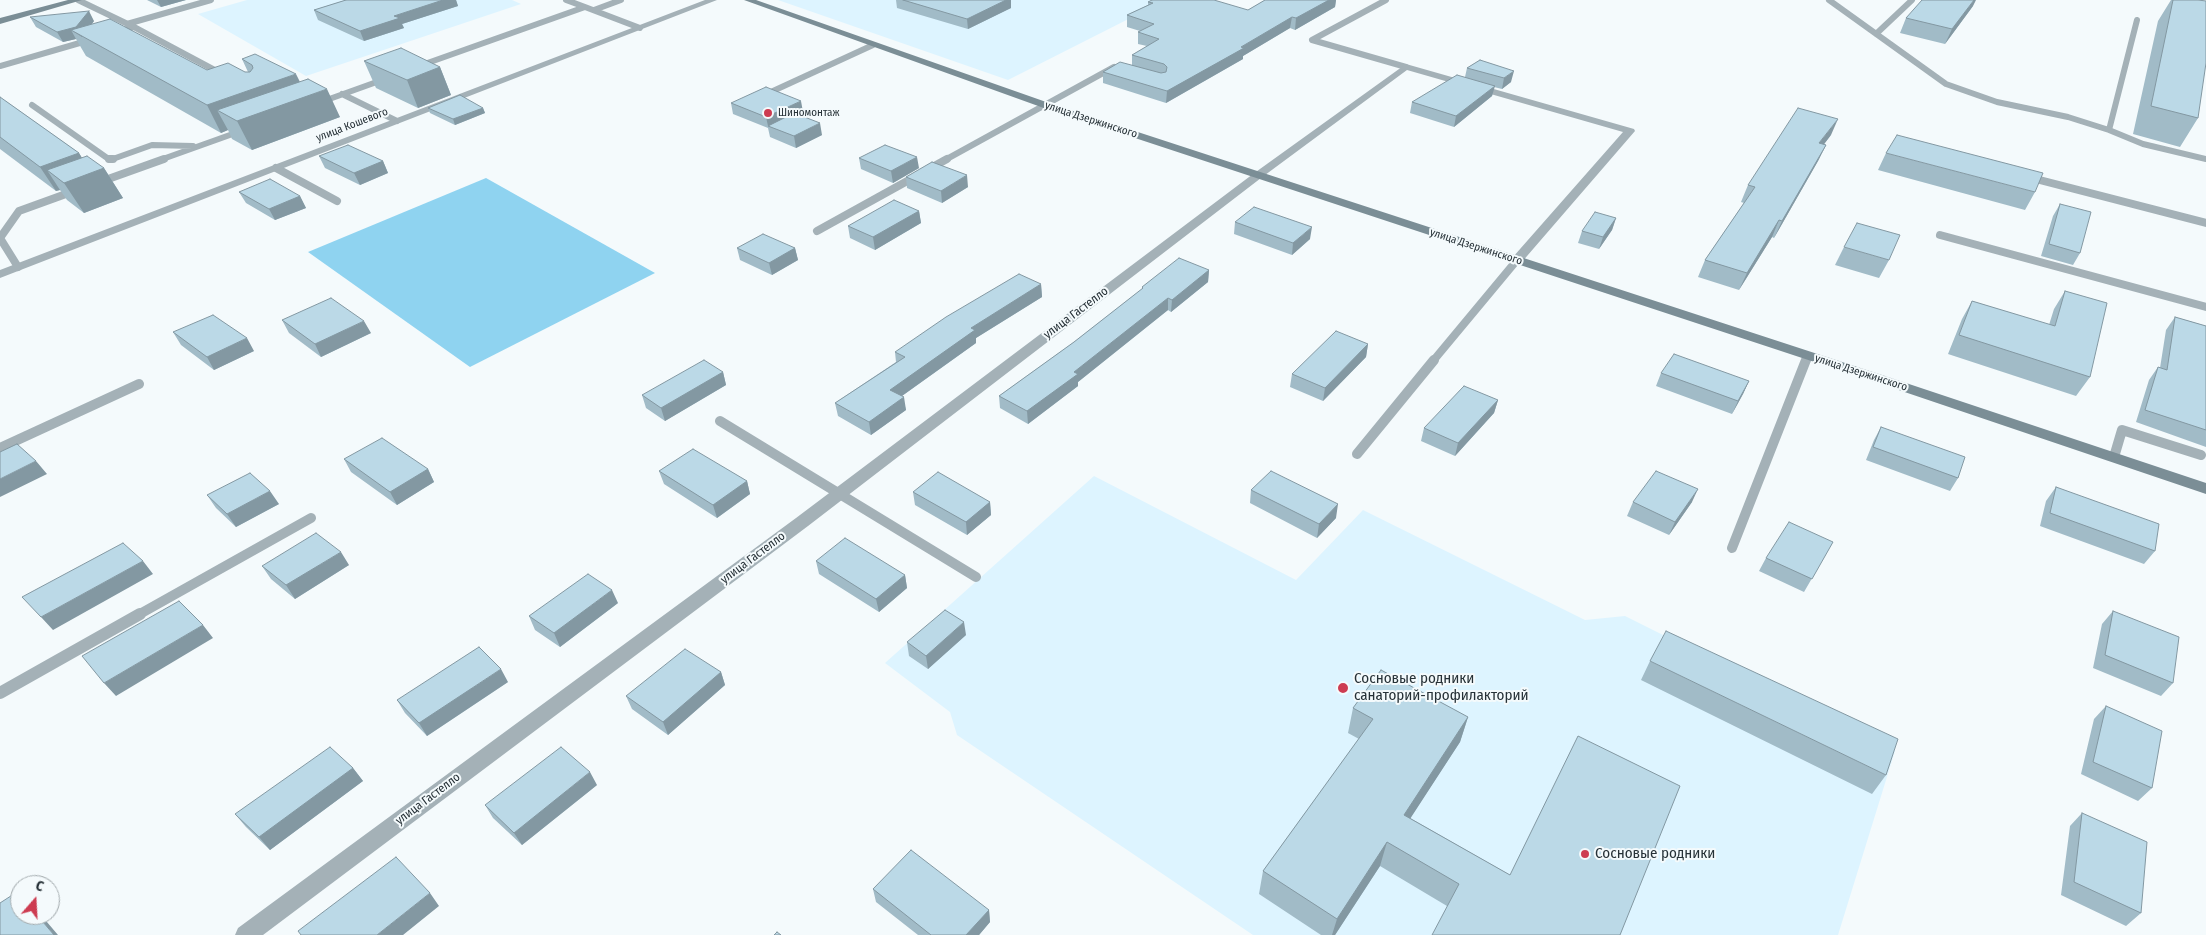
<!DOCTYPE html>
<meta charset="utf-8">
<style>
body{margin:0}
#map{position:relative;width:2206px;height:935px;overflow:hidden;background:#f4fafc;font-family:"Fira Sans Condensed",sans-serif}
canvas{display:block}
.north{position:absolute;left:10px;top:875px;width:50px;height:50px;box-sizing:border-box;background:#f4fafc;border:1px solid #a2aaad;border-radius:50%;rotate:19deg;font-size:14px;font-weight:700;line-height:20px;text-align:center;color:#263137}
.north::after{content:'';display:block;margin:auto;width:18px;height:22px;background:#cd3c51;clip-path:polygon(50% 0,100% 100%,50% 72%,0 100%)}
</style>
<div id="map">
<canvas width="2206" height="935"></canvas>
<div class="north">С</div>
</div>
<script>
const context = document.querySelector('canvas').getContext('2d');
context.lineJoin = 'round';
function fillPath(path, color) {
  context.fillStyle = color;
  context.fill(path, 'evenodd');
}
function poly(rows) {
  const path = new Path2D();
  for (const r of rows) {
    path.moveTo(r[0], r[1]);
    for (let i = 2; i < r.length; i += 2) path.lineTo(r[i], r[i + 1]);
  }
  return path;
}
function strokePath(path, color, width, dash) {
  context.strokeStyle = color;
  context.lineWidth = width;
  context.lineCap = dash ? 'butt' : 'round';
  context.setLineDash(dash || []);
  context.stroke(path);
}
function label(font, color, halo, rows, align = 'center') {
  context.font = font + ' "Fira Sans Condensed",sans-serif';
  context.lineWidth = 4;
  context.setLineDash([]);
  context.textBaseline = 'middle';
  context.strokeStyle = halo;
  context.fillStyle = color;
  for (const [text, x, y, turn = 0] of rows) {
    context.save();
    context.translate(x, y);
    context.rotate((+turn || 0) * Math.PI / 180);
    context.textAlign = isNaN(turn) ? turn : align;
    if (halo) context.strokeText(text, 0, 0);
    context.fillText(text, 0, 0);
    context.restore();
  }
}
fillPath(poly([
 [247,0,512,0,521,4,306,76,198,14],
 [778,0,1166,0,1008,80],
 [1094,476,1296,580,1363,510,1585,620,1625,616,1895,751,1838,935,1253,935,957,735,950,712,885,663]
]), '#ddf4ff');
fillPath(poly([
 [486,178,655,273,470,367,308,252]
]), '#8fd3f0');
strokePath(poly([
 [78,0,134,27],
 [566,0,585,7],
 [1386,0,1312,40,1406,67],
 [1829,0,1946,84,1997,102,2068,117,2109,130,2143,144,2206,159],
 [594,10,621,0],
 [127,24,211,0],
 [116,33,134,27,224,75],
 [1876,34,1912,0],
 [0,66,90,40],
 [419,66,585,7,640,28],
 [773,91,873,45],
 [342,94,397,121],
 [321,102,385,79],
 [32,105,110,160,152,145,193,146],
 [2109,130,2137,20],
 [160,160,241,131],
 [945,160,1114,67]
]), '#a4b1b7', 6);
strokePath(poly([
 [109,159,113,159],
 [276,168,337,201],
 [2028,177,2206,223],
 [97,183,164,159],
 [817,231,947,159],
 [1940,235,2206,307],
 [0,238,19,211,77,190],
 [0,238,18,267],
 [1433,361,1517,260],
 [1806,361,1808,356]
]), '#a4b1b7', 8);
strokePath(poly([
 [720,421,976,577],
 [0,448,139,384],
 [1357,454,1434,360],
 [2114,457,2122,430,2201,455],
 [1732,548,1806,360],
 [138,615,311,518]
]), '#a4b1b7', 10);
strokePath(poly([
 [0,693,140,614]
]), '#a4b1b7', 12);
fillPath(poly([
 [705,0,717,0,0,278,0,270,705,0],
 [1406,64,1634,129,1635,131,1521,263,1513,263,1511,260,1513,257,1623,132,1407,70,1261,178,808,526,263,935,235,935,238,928,796,518,1253,174,1406,64]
]), '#a4b1b7');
fillPath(poly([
 [68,0,82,0,0,24,0,18,68,0],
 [744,0,756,0,1049,103,1888,377,2206,483,2206,494,1878,383,1041,107,744,0]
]), '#7b8e96');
fillPath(poly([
 [147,0,186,0,161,7],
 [346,0,456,0,458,6,402,24,404,28,364,41,318,20,314,10],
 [896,0,1011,0,1011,8,968,29,897,8],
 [1265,0,1336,0,1335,7,1295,30,1290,28,1243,56,1243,59,1166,103,1103,83,1103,72,1132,65,1132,55,1147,46,1138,44,1138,32,1140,31,1127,27,1127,15,1148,5,1148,2,1248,10],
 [2171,0,2198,0,2198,118,2180,147,2133,134,2158,21],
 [1973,6,1945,44,1900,33,1906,18],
 [30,17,94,21,92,24,207,70,248,72,242,59,300,82,340,117,252,150,232,139,228,130,221,133,86,56,76,39,63,42,36,27],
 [1480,60,1511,82,1502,89,1494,87,1492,96,1454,127,1410,113,1412,102,1465,77,1467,68],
 [364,61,440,67,451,95,418,108,376,88],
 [0,97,79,153,82,158,104,168,123,198,84,213,67,200,60,190,56,191,0,149],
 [731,103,803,112,797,114,822,135,796,148,770,137,768,128,733,114],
 [428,108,483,108,485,113,455,125,430,113],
 [1831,135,1824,144,1826,145,1818,161,1774,238,1772,237,1739,290,1698,277,1705,260,1744,203,1741,202,1748,185],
 [1886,153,2035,192,2025,210,1878,170],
 [319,156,383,161,388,173,360,185,325,168],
 [859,158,919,168,893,183,861,169],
 [906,177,968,187,942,203,907,188],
 [239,192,300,196,306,208,275,220,246,203],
 [2060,204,2080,253,2073,265,2041,256,2053,216],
 [919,211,921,223,875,250,850,238,848,226],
 [1616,218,1612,230,1599,249,1578,243,1582,231],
 [1235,222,1310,239,1292,255,1234,234],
 [1844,247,1889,260,1879,278,1835,265],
 [737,248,795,248,798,260,772,275,740,260],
 [1209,270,1208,282,1171,312,1168,310,1078,382,1078,386,1028,424,1000,408,999,396,1074,342,1142,289,1142,287],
 [1041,284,1042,297,976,338,976,343,902,396,906,410,871,435,838,416,835,403,896,362,895,352],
 [2065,291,2090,377,2076,396,1948,354,1962,319,1972,301,2049,325,2054,309],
 [2175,317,2206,326,2206,447,2136,422,2149,380,2158,367,2160,368,2166,330],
 [282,320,371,333,321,357,289,333],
 [173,332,254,351,214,370,181,345],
 [1368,344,1366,357,1323,401,1290,387,1292,374],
 [723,372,726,385,665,421,646,408,642,395],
 [1661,373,1749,381,1743,394,1732,414,1656,386],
 [1498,400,1494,413,1455,456,1421,441,1424,428],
 [1881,427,1958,478,1950,491,1866,460,1874,440],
 [344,459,428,469,434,482,397,505,351,472],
 [659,471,747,481,750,494,717,518,664,484],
 [2056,487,2155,551,2144,564,2040,526,2046,501],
 [1251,490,1336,518,1317,538,1250,503],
 [913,492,990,502,991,515,967,535,915,505],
 [207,495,279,504,236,527,216,508],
 [1633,502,1692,502,1669,535,1627,516],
 [1833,542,1804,592,1759,571,1766,558],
 [816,561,905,575,907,588,879,612,819,574],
 [349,565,295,599,271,579,262,566],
 [618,603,560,647,535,630,529,616],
 [2113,611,2173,683,2161,696,2093,668,2102,624],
 [966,635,928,669,909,656,907,642],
 [1650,661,1886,775,1872,794,1641,680],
 [721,672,725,685,668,735,632,709,626,696],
 [508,682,427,736,405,713,397,700],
 [2106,706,2152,788,2138,801,2081,774,2094,719],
 [1353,708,1468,717,1460,742,1410,818,1510,875,1620,935,1447,906,1380,866,1335,935,1321,935,1259,894,1263,871,1359,739,1348,733],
 [353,768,363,781,270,850,246,827,235,814],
 [597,785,522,845,493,818,485,805],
 [2082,813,2141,913,2126,926,2061,895,2070,826],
 [873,889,989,910,990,922,979,935,918,935,876,902]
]), '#a1bbc7');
fillPath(poly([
 [157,0,186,0,161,7],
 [443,0,456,0,458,6,402,24,404,28,364,41,360,31,394,16],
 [1006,0,1011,0,1011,8,968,29,967,19],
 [1329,0,1336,0,1335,7,1295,30,1296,18],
 [1974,0,1976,0,1973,6,1945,44,1952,29],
 [89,11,94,21,82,37,71,30,76,39,63,42,57,32],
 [1292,17,1290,28,1243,56,1243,59,1166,103,1167,91],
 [440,67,451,95,418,108,407,80],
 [1514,71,1511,82,1502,89,1504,78],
 [296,74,307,96,327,89,340,117,252,150,237,121,217,110,228,130,221,133,207,105],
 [1495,86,1492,96,1454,127,1456,116],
 [801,101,803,112,771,127,768,126,766,117],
 [483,108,485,113,455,125,453,119],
 [1838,119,1831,135,1812,160,1819,143],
 [820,123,822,135,796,148,794,136],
 [1826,145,1818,161,1774,238,1782,221],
 [79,153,91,173,104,168,123,198,84,213,64,183,47,170,60,190,56,191,40,167],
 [917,157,919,168,893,183,891,171],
 [383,161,388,173,360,185,354,173],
 [967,175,968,187,942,203,941,191],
 [300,196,306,208,275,220,269,209],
 [919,211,921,223,875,250,873,237],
 [1616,218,1612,230,1599,249,1603,237],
 [1779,220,1772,237,1739,290,1747,273],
 [1312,227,1310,239,1292,255,1293,243],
 [795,248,798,260,772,275,769,263],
 [1209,270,1208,282,1171,312,1172,300],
 [1041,284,1042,297,976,338,976,343,892,403,890,390,971,328],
 [1168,298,1168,310,1078,382,1078,386,1028,424,1027,411,1074,372],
 [364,321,371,333,321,357,315,344],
 [247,338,254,351,214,370,207,357],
 [1368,344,1366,357,1323,401,1325,388],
 [723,372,726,385,665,421,661,408],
 [1749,381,1743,394,1732,414,1738,401],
 [904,397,906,410,871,435,869,422],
 [1498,400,1494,413,1455,456,1458,443],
 [36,461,47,474,0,497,0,479],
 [428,469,434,482,397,505,390,492],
 [747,481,750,494,717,518,713,505],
 [1698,489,1692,502,1669,535,1675,522],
 [270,491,279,504,236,527,227,514],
 [990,502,991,515,967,535,966,522],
 [1338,504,1336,518,1317,538,1319,524],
 [341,552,349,565,295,599,286,585],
 [143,561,153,574,53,630,41,617],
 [905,575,907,588,879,612,876,599],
 [612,590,618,603,560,647,554,633],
 [964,622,966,635,928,669,926,656],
 [203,625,213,638,116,696,104,683],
 [501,669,508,682,427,736,419,723],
 [721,672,725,685,668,735,663,722],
 [1468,717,1460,742,1397,839,1404,815],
 [353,768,363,781,270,850,259,837],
 [590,772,597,785,522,845,514,833],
 [1387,842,1380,866,1335,935,1332,935,1337,919],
 [430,893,439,906,403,935,377,935],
 [989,910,990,922,979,935,966,935],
 [37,915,41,915,58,935,54,935]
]), '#8398a2');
const building = poly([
 [346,0,443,0,394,16,400,18,360,31,314,10,346,0],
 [903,0,1006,0,967,19,903,0],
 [1152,0,1214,0,1248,10,1265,0,1329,0,1296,18,1292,17,1241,47,1244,48,1167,91,1103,72,1120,62,1161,73,1166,72,1167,67,1164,64,1132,55,1159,39,1138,32,1154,24,1127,15,1153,3,1148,2,1152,0],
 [1922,0,1974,0,1952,29,1906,18,1922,0],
 [2173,0,2198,0,2206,1,2206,63,2198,118,2151,106,2173,0],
 [89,11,76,27,57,32,30,17,89,11],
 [110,19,207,70,228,63,245,72,250,72,253,68,252,65,242,59,255,54,296,74,207,105,71,30,110,19],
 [401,48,440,67,407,80,364,61,401,48],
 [1480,60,1514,71,1504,78,1467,68,1480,60],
 [1457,75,1495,86,1456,116,1412,102,1457,75],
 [308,79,327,89,237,121,217,110,308,79],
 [766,87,801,101,766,117,731,103,766,87],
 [460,95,483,108,453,119,428,108,460,95],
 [0,97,79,153,40,167,0,137,0,97],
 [1798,108,1838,119,1819,143,1826,145,1782,221,1779,220,1747,273,1705,260,1755,187,1748,185,1798,108],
 [794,113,820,123,794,136,768,126,794,113],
 [1897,135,2043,173,2035,192,1886,153,1897,135],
 [348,145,383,161,354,173,319,156,348,145],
 [885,145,917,157,891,171,859,158,885,145],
 [87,156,104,168,64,183,47,170,87,156],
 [932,162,967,175,941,191,906,177,932,162],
 [270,179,300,196,269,209,239,192,270,179],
 [894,200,919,211,873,237,848,226,894,200],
 [2060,204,2091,212,2080,253,2049,244,2060,204],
 [1254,207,1312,227,1293,243,1235,222,1254,207],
 [1595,212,1616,218,1603,237,1582,231,1595,212],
 [1857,223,1900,235,1889,260,1844,247,1857,223],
 [763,234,795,248,769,263,737,248,763,234],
 [1179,258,1209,270,1172,300,1168,298,1074,372,1078,374,1027,411,999,396,1074,342,1143,288,1142,287,1179,258],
 [1019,274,1041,284,971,328,975,330,890,390,904,397,869,422,835,403,905,357,895,352,946,317,1019,274],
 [2065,291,2107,303,2090,377,1959,335,1972,301,2055,326,2065,291],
 [331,298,364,321,315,344,282,320,331,298],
 [213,315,247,338,207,357,173,332,213,315],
 [2175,317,2206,326,2206,430,2145,410,2158,367,2167,370,2175,317],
 [1336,331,1368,344,1325,388,1292,374,1336,331],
 [1674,354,1749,381,1738,401,1661,373,1674,354],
 [704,360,723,372,661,408,642,395,704,360],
 [1464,386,1498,400,1458,443,1424,428,1464,386],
 [1881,427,1965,457,1958,478,1873,447,1881,427],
 [382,438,428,469,390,492,344,459,382,438],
 [17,444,36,461,0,479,0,452,17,444],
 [693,449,747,481,713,505,659,471,693,449],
 [1271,471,1338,504,1319,524,1251,490,1271,471],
 [1656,471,1698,489,1675,522,1633,502,1656,471],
 [938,472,990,502,966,522,913,492,938,472],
 [250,473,270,491,227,514,207,495,250,473],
 [2056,487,2159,524,2155,551,2050,513,2056,487],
 [1789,522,1833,542,1812,579,1766,558,1789,522],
 [316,533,341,552,286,585,262,566,316,533],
 [845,538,905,575,876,599,816,561,845,538],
 [123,543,143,561,41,617,22,597,123,543],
 [588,574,612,590,554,633,529,616,588,574],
 [179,601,203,625,104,683,82,656,179,601],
 [945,610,964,622,926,656,907,642,945,610],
 [2113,611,2179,637,2173,683,2105,655,2113,611],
 [1666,631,1898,739,1886,775,1650,661,1666,631],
 [479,647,501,669,419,723,397,700,479,647],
 [685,649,721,672,663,722,626,696,685,649],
 [1381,670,1468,717,1404,815,1510,875,1578,736,1680,786,1620,935,1432,935,1459,884,1387,842,1337,919,1263,871,1373,719,1353,708,1381,670],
 [2106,706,2162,731,2152,788,2093,762,2106,706],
 [330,747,353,768,259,837,235,814,330,747],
 [561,747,590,772,514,833,485,805,561,747],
 [2082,813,2147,842,2141,913,2074,882,2082,813],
 [911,850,989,910,966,935,931,935,873,889,911,850],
 [396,857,430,893,377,935,301,935,298,931,396,857],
 [17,892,20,895,20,915,37,915,54,935,0,935,0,903,17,892],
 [777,932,781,935,774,935,777,932]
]);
fillPath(building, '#bbd9e7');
strokePath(building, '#8398a2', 1);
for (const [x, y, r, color] of [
 [768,113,5,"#cd3c51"],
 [1343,688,6,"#cd3c51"],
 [1585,854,5,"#cd3c51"]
]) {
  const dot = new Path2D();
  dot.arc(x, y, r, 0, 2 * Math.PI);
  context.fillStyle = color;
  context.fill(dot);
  strokePath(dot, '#f4fafc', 2);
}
label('11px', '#263137', '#f4fafc', [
 ["Шиномонтаж",778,113]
], 'left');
label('11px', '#263137', '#f4fafc', [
 ["улица Дзержинского",1091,120,18],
 ["улица Кошевого",352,125,-21],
 ["улица Дзержинского",1476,247,18],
 ["улица Дзержинского",1861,373,18]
]);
label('12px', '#263137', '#f4fafc', [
 ["улица Гастелло",1076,313,-37],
 ["улица Гастелло",753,558,-37],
 ["улица Гастелло",428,799,-37]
]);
label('15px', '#263137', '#f4fafc', [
 ["Сосновые родники",1354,679],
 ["санаторий-профилакторий",1354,696],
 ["Сосновые родники",1595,854]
], 'left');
</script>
